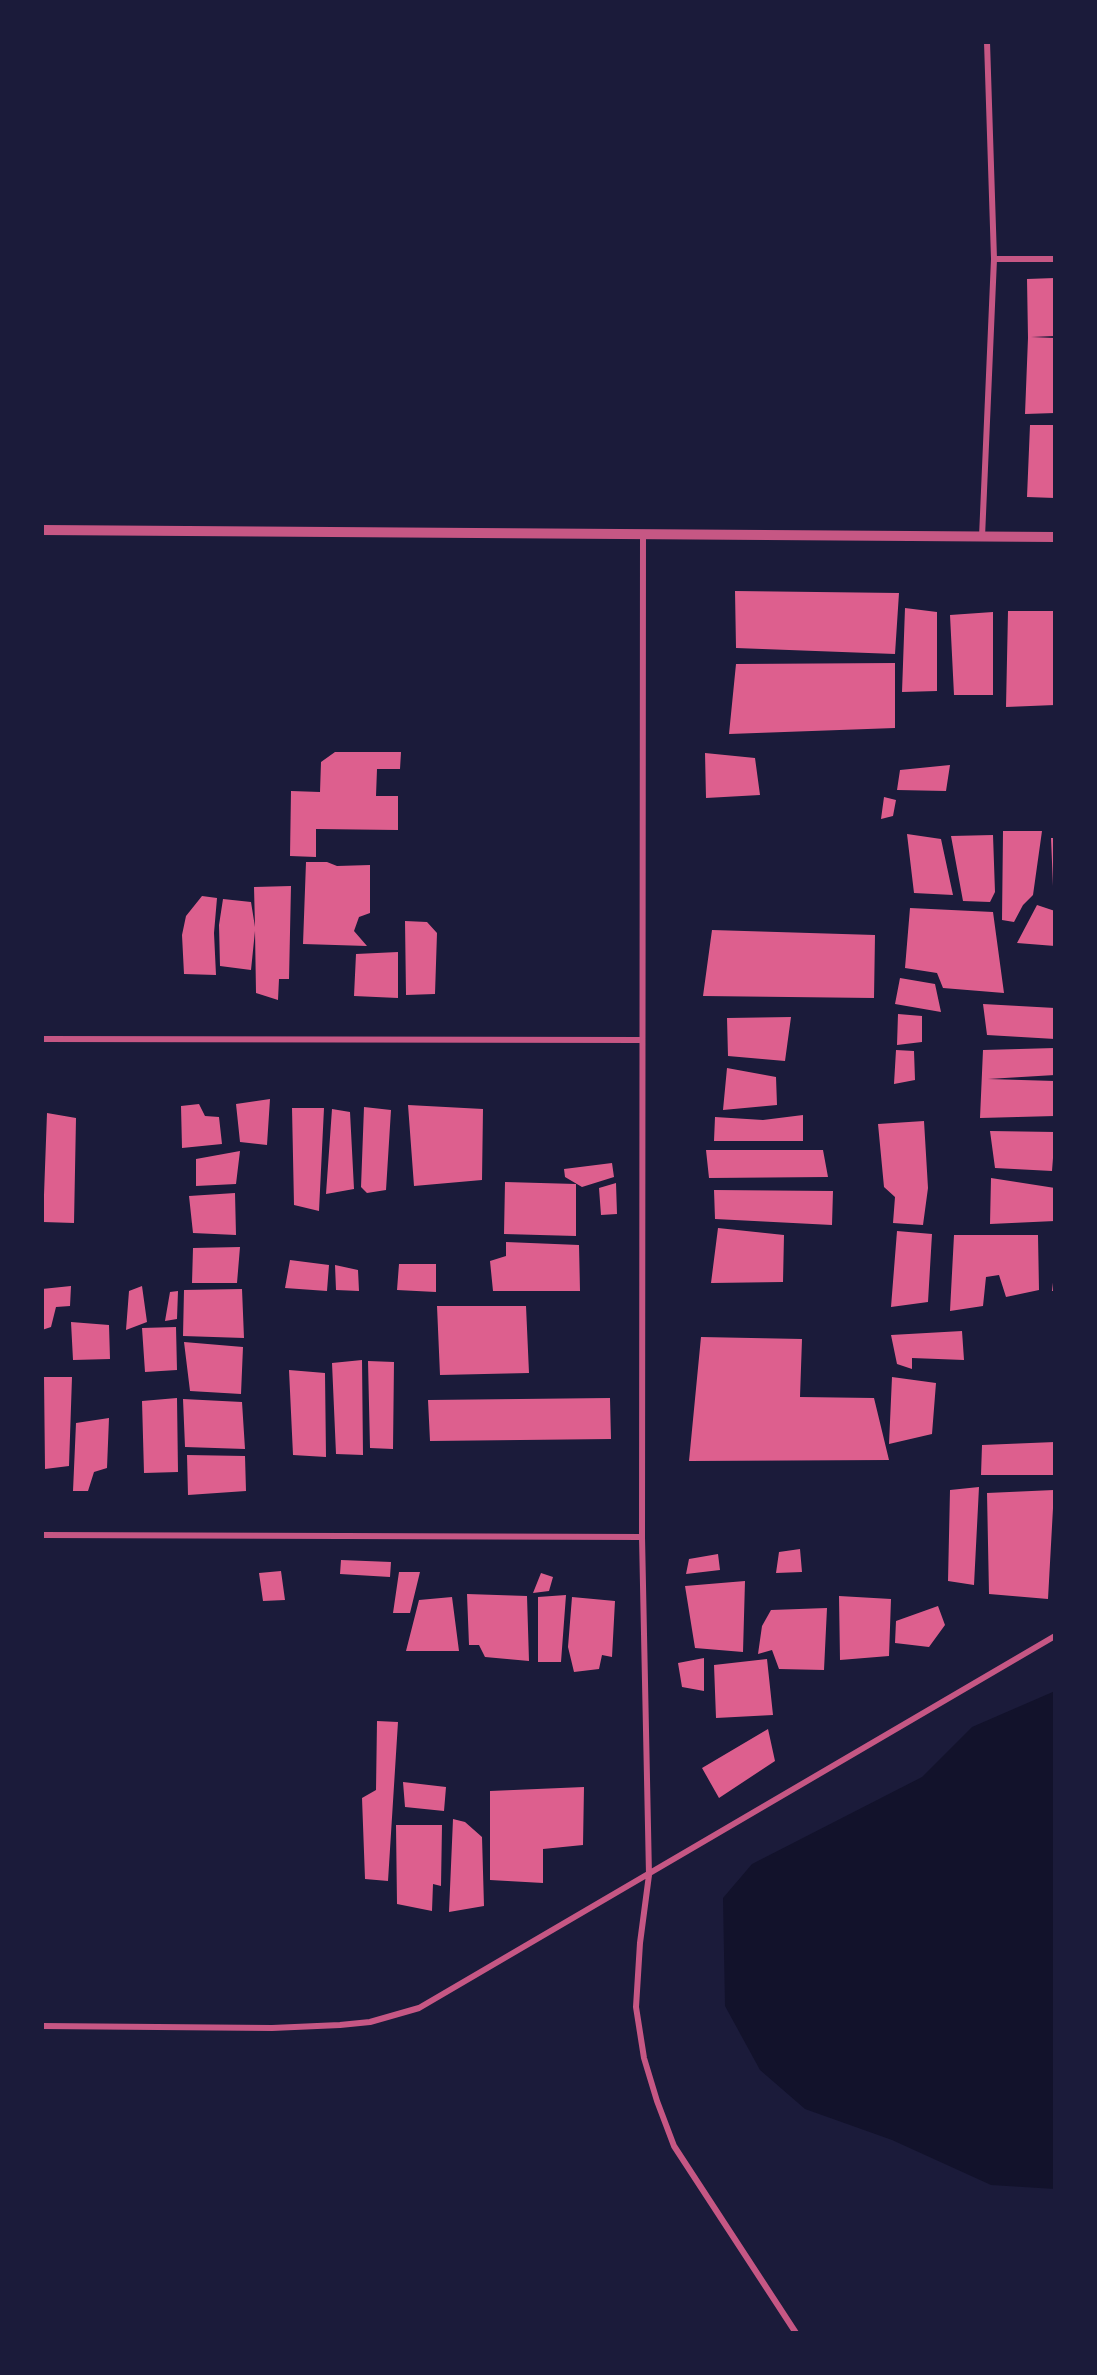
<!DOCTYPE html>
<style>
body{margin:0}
#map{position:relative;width:1097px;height:2375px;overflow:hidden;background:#1b1b3a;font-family:"Sofia Sans Condensed",sans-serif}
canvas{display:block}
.frame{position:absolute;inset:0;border:44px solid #1b1b3a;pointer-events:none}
</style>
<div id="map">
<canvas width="1097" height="2375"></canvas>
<div class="frame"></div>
</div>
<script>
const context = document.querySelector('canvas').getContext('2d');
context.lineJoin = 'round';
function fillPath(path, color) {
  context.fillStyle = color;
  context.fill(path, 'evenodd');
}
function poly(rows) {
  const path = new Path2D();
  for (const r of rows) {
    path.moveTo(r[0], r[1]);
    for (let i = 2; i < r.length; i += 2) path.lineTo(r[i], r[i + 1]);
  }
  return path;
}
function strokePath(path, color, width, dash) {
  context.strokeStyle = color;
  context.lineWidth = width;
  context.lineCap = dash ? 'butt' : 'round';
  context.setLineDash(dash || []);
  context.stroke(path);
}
fillPath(poly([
 [1055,1691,1055,2189,991,2185,892,2140,805,2109,760,2070,725,2006,723,1898,752,1864,922,1777,972,1727]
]), '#12122b');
fillPath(poly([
 [1055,278,1055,336,1031,337,1055,338,1055,413,1025,414,1028,338,1027,279],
 [1030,425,1055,425,1055,498,1027,497],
 [735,591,899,593,895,654,736,648],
 [905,608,937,612,937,691,902,692],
 [1008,611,1055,611,1055,705,1006,707],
 [993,612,993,695,954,695,950,615],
 [895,663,895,728,729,734,736,664],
 [335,752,401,752,400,769,377,769,376,796,398,796,398,830,316,829,316,857,290,856,291,791,320,792,321,762],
 [705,753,755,758,760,795,706,798],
 [950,765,946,791,897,790,900,770],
 [884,797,896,800,893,816,881,819],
 [1003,831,1042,831,1033,895,1023,905,1014,922,1002,920],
 [907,834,941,839,953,895,914,893],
 [993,835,995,892,990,902,963,901,951,836],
 [1051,838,1055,838,1055,886,1053,886],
 [306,862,327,862,337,866,370,865,370,913,359,917,354,931,367,946,303,944],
 [291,886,289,979,279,979,278,1000,256,993,255,931,251,970,220,966,219,925,223,899,251,902,255,927,254,887],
 [202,896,217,898,214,933,216,975,184,974,182,935,186,916],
 [1037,905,1055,911,1055,946,1017,943],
 [910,908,993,912,1004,993,943,988,937,973,905,968],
 [405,921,427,922,437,933,435,994,406,995],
 [712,930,875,935,874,998,703,996],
 [398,952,398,998,354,996,356,954],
 [900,978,935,984,941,1012,895,1004],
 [983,1004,1055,1008,1055,1039,987,1035],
 [898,1014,922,1016,922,1042,897,1045],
 [791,1017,785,1061,728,1056,727,1018],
 [1055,1048,1055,1075,988,1079,1055,1081,1055,1116,980,1118,983,1050],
 [896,1050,914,1051,915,1080,894,1084],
 [727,1068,776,1077,777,1105,723,1110],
 [270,1099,267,1145,240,1142,236,1104],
 [199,1104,205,1116,219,1117,222,1144,182,1148,181,1106],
 [408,1105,483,1109,482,1180,414,1186],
 [364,1107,391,1110,386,1190,367,1193,361,1187],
 [292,1108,324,1108,319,1211,294,1205],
 [332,1109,350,1112,354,1189,326,1194],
 [47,1113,76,1118,74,1223,43,1222],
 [803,1115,803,1141,714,1141,715,1117,763,1120],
 [924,1121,928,1188,923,1225,893,1223,895,1197,884,1187,878,1124],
 [990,1131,1055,1132,1052,1171,995,1168],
 [706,1150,823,1150,828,1177,709,1178],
 [240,1151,236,1184,196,1186,196,1159],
 [612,1163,614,1177,582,1187,565,1177,564,1169],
 [991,1178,1055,1188,1055,1221,990,1224],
 [505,1182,576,1184,576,1236,504,1234],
 [616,1183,617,1214,601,1215,599,1188],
 [714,1190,833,1191,832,1225,715,1219],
 [235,1193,236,1235,193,1233,189,1196],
 [718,1228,784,1235,783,1282,711,1283],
 [897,1231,932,1234,928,1302,891,1307],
 [954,1235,1038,1235,1039,1290,1006,1297,999,1275,986,1277,983,1306,950,1311],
 [506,1242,579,1245,580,1291,493,1291,490,1261,506,1256],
 [240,1247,237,1283,192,1283,193,1248],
 [290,1260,329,1265,327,1291,285,1288],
 [399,1264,436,1264,436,1292,397,1290],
 [335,1265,358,1270,359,1291,336,1290],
 [1054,1274,1055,1274,1055,1291,1052,1291],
 [71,1286,70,1306,56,1307,51,1327,42,1330,42,1289],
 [142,1286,147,1322,126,1330,129,1291],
 [242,1289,244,1338,183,1336,184,1290],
 [178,1291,177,1319,165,1321,170,1292],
 [437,1306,526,1306,529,1373,440,1375],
 [71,1322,109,1325,110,1359,73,1360],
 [176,1327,177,1370,145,1372,142,1328],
 [962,1331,964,1360,912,1358,912,1369,897,1364,891,1335],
 [701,1337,802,1339,800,1397,874,1398,889,1460,689,1461],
 [184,1342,243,1347,241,1394,190,1391],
 [362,1360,363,1455,336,1454,332,1363],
 [368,1361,394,1362,393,1449,370,1448],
 [289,1370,325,1373,326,1457,293,1455],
 [44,1377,72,1377,69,1466,45,1469],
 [892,1377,936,1383,932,1434,889,1444],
 [177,1398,178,1472,144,1473,142,1401],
 [610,1398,611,1439,430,1441,428,1400],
 [183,1399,242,1402,245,1449,185,1447],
 [109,1418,107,1468,94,1472,88,1491,73,1491,76,1423],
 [1055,1442,1055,1475,981,1475,982,1445],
 [187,1455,245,1456,246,1491,188,1495],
 [979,1487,974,1585,948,1581,950,1490],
 [1054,1490,1048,1599,989,1594,987,1493],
 [800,1549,802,1572,776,1573,779,1552],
 [718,1554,720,1570,686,1574,689,1559],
 [341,1560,391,1562,390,1577,340,1574],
 [281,1571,285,1600,263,1601,259,1573],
 [399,1572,420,1572,410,1613,393,1613],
 [541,1573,553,1577,549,1591,533,1593],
 [745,1581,743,1652,695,1648,685,1586],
 [467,1594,527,1596,529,1661,485,1657,479,1645,469,1645],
 [566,1595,561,1662,538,1662,538,1597],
 [839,1596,891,1599,889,1656,840,1660],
 [452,1597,459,1651,406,1651,419,1600],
 [572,1597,615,1601,612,1657,602,1655,599,1669,574,1672,568,1647],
 [938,1606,945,1625,929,1647,895,1643,896,1621],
 [827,1608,824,1670,779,1669,772,1650,758,1654,762,1626,771,1610],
 [704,1658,704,1691,682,1687,678,1663],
 [767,1659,773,1715,716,1718,714,1665],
 [377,1721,398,1722,388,1881,365,1879,362,1798,376,1790],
 [768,1729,775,1761,719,1798,702,1768],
 [403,1782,446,1787,444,1811,405,1807],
 [584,1787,583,1845,543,1849,543,1883,490,1880,490,1791],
 [453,1819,465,1822,482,1837,484,1906,449,1912],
 [396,1825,442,1825,441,1886,433,1884,432,1911,397,1904]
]), '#dd5f8e');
strokePath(poly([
 [994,259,1055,259],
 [643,534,642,1537,649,1875,640,1943,636,2007,644,2058,657,2101,674,2146,796,2333],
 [982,537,994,259,987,42],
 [42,1039,642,1040],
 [42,1535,642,1537],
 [42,2026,272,2028,340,2025,370,2022,419,2008,1055,1636]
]), '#c65784', 6);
strokePath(poly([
 [42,530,1055,537]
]), '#c65784', 10);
</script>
